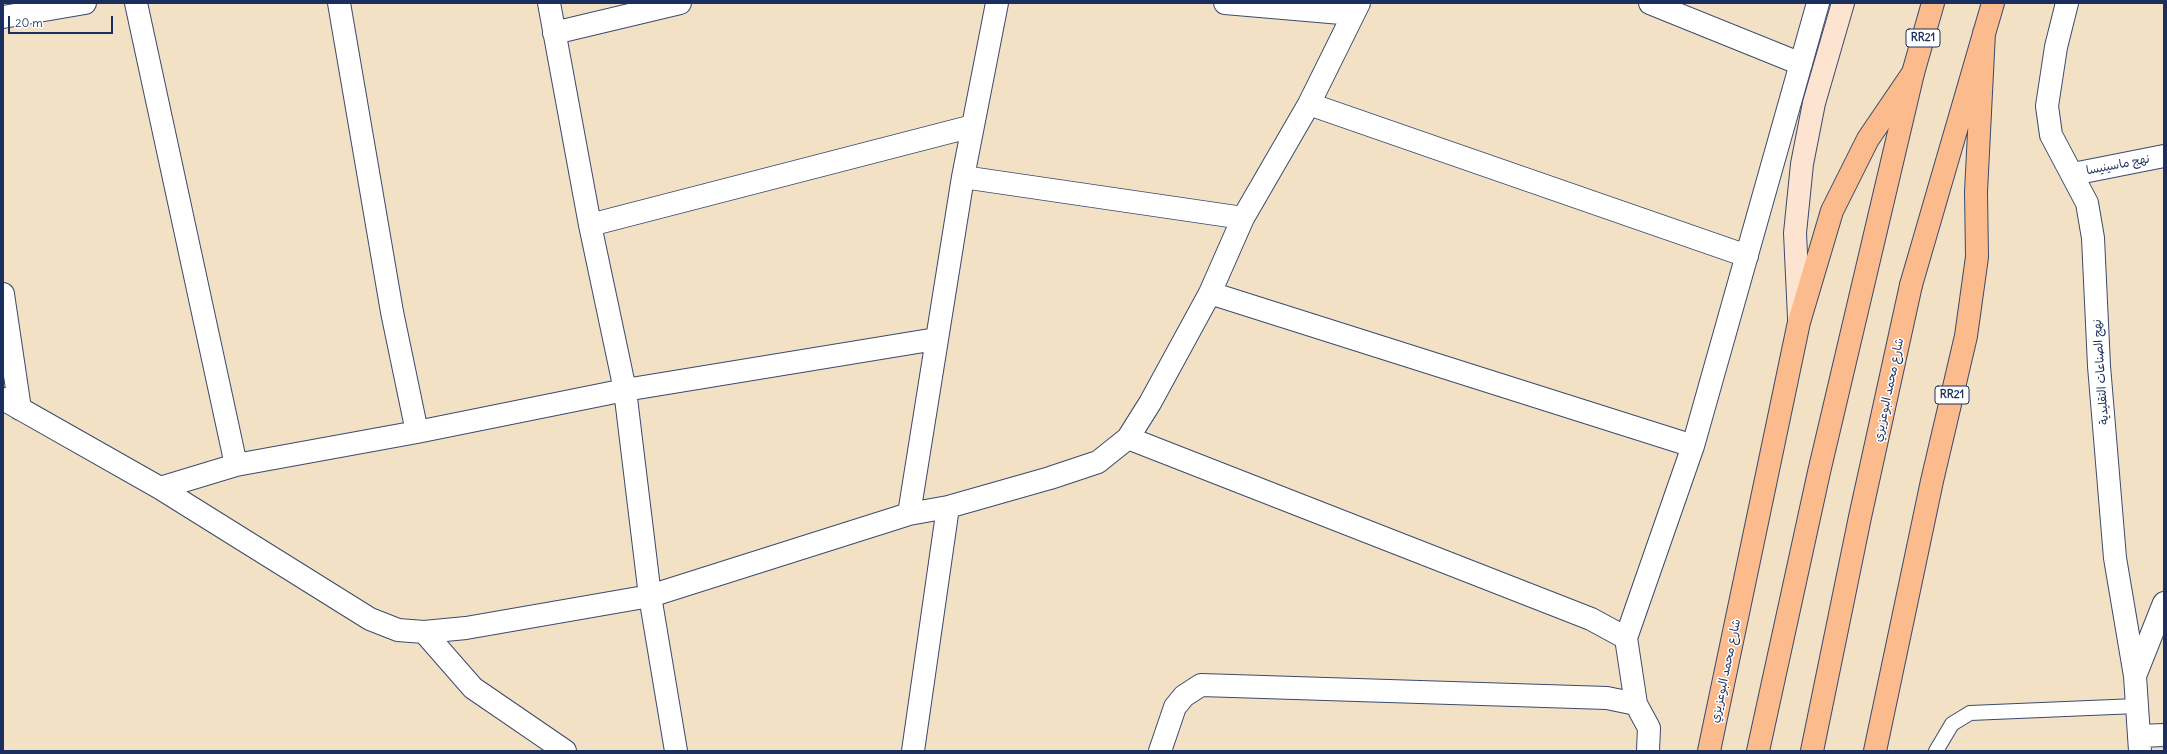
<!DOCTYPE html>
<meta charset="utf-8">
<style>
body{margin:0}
#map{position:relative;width:2167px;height:754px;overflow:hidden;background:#f3e1c5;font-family:Delius,sans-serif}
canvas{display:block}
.frame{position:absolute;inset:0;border:4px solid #1b2f5e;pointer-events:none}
.scale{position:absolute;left:8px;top:16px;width:105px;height:18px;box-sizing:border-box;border:2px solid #1b2f5e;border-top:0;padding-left:5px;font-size:12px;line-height:14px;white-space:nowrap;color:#1b2f5e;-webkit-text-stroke:3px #fff;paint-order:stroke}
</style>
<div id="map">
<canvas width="2167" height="754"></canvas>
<div class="frame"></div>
<div class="scale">20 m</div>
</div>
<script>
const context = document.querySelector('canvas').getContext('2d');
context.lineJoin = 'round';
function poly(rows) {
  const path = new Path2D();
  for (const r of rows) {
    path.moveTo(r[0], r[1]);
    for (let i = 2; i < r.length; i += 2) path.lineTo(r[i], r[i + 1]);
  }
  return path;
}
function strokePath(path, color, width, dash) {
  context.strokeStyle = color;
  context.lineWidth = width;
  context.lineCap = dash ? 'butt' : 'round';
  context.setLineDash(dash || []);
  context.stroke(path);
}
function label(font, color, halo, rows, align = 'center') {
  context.font = font + ' Delius,"Playpen Sans Arabic",sans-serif';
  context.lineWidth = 3;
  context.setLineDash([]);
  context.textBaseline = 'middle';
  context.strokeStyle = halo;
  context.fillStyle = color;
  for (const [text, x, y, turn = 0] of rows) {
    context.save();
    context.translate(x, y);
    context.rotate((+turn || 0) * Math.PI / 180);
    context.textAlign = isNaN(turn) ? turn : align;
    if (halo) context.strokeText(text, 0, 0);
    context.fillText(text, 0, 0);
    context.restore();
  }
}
const service = poly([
 [1936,751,1952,724,1970,713,2137,706]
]);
const minor = poly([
 [136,3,236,465],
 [339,3,392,312,417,432],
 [549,3,590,225,625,390,650,596,676,751],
 [1225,3,1353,14],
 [1650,3,1801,64],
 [2067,3,2056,47,2047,106,2051,135,2087,203,2093,238,2099,366,2115,558,2135,676,2140,751],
 [3,17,85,3],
 [554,33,680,3],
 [1309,104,1747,256],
 [2073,174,2164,156],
 [963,177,1243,218],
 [590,225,973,126],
 [1210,293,1693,446],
 [3,294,20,409],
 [3,399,160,488,370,619,398,630,424,632,466,628,650,596,909,514,948,507,1050,478,1098,462,1128,438,1150,403,1210,293,1243,218,1309,104,1359,3],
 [1128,438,1591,619,1626,638,1636,704],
 [160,488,236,465,417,432,625,390,936,339],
 [909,514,963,177,997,3],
 [424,632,473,688,565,751],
 [1626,638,1693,446,1818,3],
 [2135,676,2164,603],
 [2139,736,2164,735],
 [913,751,948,507],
 [1160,751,1175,707,1184,696,1201,685,1607,698,1636,704,1649,728,1648,751]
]);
const secondary = poly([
 [1799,318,1795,233,1802,164,1814,103,1843,3]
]);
const trunk = poly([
 [1911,285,1993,3],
 [1709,751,1799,322,1832,211,1868,139,1913,73,1933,3],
 [1875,751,1932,481,1966,336,1977,257,1976,192,1984,33]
]);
const motorway = poly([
 [1758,751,1819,472,1913,73],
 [1812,751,1860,517,1911,285]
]);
strokePath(service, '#3b4a6d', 16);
strokePath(minor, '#3b4a6d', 24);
strokePath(secondary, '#3b4a6d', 24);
strokePath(trunk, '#3b4a6d', 24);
strokePath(motorway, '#3b4a6d', 24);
strokePath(service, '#fff', 14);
strokePath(minor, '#fff', 22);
strokePath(secondary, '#fde4d1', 22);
strokePath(trunk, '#fbbb8c', 22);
strokePath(motorway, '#fbbb8c', 22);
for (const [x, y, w] of [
 [1923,38,34],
 [1952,395,34]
]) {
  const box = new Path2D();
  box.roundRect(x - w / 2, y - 9, w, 18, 3);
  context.fillStyle = '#fff';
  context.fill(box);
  strokePath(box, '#1b2f5e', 1);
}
label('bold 11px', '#1b2f5e', null, [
 ["RR21",1923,38],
 ["RR21",1952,395]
]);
label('12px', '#1b2f5e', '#fff', [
 ["نهج ماسينيسا",2118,165,-11],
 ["نهج الصناعات التقليدية",2101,372,-94],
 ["شارع محمد البوعزيزي",1889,390,-78],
 ["شارع محمد البوعزيزي",1726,671,-78]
]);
</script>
